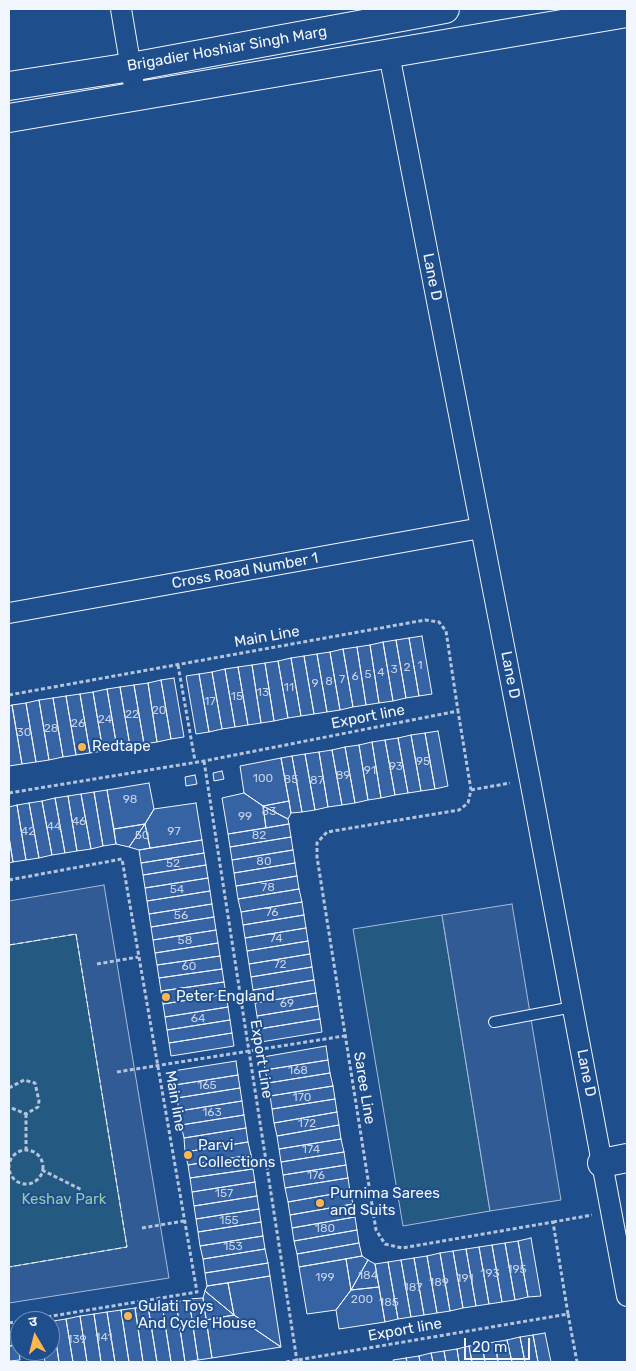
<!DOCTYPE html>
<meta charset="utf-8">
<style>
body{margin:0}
#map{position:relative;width:636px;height:1371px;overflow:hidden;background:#1f4e8c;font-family:Rubik,"Noto Sans Devanagari",sans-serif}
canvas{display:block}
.frame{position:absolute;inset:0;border:10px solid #f2f6ff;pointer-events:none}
.north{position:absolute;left:10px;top:1311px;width:50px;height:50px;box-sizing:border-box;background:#1f4e8c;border:1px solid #7391ba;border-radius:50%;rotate:352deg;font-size:14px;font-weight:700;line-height:20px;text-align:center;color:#f2f6ff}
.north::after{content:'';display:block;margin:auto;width:18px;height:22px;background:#ffb74d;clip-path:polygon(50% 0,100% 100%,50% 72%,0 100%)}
.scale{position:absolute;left:464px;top:1338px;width:66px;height:22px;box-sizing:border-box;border:2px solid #f2f6ff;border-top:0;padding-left:6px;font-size:15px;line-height:18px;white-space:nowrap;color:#f2f6ff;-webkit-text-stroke:4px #1f4e8c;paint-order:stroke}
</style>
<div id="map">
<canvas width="636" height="1371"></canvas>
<div class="frame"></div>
<div class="north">उ</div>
<div class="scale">20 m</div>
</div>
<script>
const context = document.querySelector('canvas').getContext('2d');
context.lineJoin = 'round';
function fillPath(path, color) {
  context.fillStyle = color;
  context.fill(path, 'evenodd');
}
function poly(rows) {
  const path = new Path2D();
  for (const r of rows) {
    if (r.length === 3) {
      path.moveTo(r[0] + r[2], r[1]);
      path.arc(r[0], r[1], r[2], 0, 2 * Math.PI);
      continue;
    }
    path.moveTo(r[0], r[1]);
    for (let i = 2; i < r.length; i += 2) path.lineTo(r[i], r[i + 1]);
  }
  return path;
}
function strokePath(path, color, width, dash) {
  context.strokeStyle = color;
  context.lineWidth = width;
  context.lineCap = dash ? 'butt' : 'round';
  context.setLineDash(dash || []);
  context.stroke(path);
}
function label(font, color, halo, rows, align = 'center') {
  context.font = font + ' Rubik,sans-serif';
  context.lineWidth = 4;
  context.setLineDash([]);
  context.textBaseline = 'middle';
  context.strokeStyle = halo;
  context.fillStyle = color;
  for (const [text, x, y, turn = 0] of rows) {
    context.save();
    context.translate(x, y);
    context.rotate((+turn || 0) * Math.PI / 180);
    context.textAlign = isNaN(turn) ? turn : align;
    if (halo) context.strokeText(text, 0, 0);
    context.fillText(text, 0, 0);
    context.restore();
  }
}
const green = poly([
 [442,915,490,1211,403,1226,353,929,442,915],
 [76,934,127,1247,9,1267,9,945,76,934]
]);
fillPath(green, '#245a82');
strokePath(green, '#a8bbd7', 1);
const parking = poly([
 [104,885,169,1278,9,1303,9,1267,127,1247,76,934,9,945,9,901,104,885],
 [512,904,561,1200,490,1211,442,915,512,904]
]);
fillPath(parking, '#305b95');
strokePath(parking, '#a8bbd7', 1);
const building = poly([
 [422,636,432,694,419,696,409,638,422,636],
 [409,638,419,696,406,698,396,640,409,638],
 [396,640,406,698,393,701,383,642,396,640],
 [383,642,393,701,379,703,370,645,383,642],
 [370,645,379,703,366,705,357,647,370,645],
 [357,647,366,705,353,707,343,649,357,647],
 [343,649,353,707,340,710,330,652,343,649],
 [330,652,340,710,327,712,317,654,330,652],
 [317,654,327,712,314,714,304,656,317,654],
 [304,656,314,714,301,716,291,658,304,656],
 [291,658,301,716,288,718,278,661,291,658],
 [278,661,288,718,274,721,265,663,278,661],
 [265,663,274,721,261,723,252,665,265,663],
 [252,665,261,723,248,725,238,667,252,665],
 [238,667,248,725,235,727,225,669,238,667],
 [225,669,235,727,222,729,212,672,225,669],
 [212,672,222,729,209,732,199,674,212,672],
 [199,674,209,732,196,734,186,676,199,674],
 [174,678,184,737,171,739,161,680,174,678],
 [161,680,171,739,157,742,148,683,161,680],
 [148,683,157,742,144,744,134,685,148,683],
 [134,685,144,744,130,746,120,687,134,685],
 [120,687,130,746,117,748,107,689,120,687],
 [107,689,117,748,103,751,93,692,107,689],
 [93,692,103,751,90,753,80,694,93,692],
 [80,694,90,753,76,755,66,696,80,694],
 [66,696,76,755,63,757,53,698,66,696],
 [53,698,63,757,49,760,39,700,53,698],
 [39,700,49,760,36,762,26,703,39,700],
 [26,703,36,762,22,764,12,705,26,703],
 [12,705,22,764,9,766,9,706,12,705],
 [438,731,448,786,435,789,425,733,438,731],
 [425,733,435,789,421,791,411,735,425,733],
 [411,735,421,791,408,793,398,738,411,735],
 [398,738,408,793,395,795,385,740,398,738],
 [385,740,395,795,381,798,372,742,385,740],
 [372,742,381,798,368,800,359,745,372,742],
 [359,745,368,800,355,803,345,747,359,745],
 [345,747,355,803,342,805,332,750,345,747],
 [332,750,342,805,328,807,319,752,332,750],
 [319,752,328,807,315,810,305,754,319,752],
 [305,754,315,810,302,812,292,756,305,754],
 [292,756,302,812,291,813,281,758,292,756],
 [281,758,289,801,263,806,244,793,240,766,281,758],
 [222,771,224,779,214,781,213,773,222,771],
 [195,775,197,784,186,786,185,777,195,775],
 [149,783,154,809,145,824,114,829,107,790,149,783],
 [107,790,116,844,103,846,94,792,107,790],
 [94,792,103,846,91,849,81,794,94,792],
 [244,793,263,806,266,828,228,834,222,798,244,793],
 [81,794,91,849,77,851,68,796,81,794],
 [68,796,77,851,65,853,55,798,68,796],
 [55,798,65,853,52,855,42,801,55,798],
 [42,801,52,855,39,858,29,803,42,801],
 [289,801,291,813,288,819,263,806,289,801],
 [29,803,39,858,26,860,17,805,29,803],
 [196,803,202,840,150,848,145,824,154,809,196,803],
 [17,805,26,860,13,862,9,837,9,807,17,805],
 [263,806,288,819,289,824,266,828,263,806],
 [145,824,129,847,116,844,114,829,145,824],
 [145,824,150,848,139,850,129,847,145,824],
 [289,824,291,837,230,847,228,834,289,824],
 [9,837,13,862,9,863,9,837],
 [291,837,293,850,232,860,230,847,291,837],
 [202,840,204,853,141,863,139,850,202,840],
 [293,850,295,863,234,873,232,860,293,850],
 [204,853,206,865,143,875,141,863,204,853],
 [295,863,297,876,236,886,234,873,295,863],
 [206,865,208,878,145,888,143,875,206,865],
 [297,876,299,889,238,899,236,886,297,876],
 [208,878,210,891,147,901,145,888,208,878],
 [299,889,302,902,241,912,238,899,299,889],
 [210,891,212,904,149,914,147,901,210,891],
 [302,902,304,915,243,925,241,912,302,902],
 [212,904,214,917,151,927,149,914,212,904],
 [304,915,306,928,245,938,243,925,304,915],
 [214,917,216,930,153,940,151,927,214,917],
 [306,928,308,941,247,951,245,938,306,928],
 [216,930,218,943,155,953,153,940,216,930],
 [308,941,310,954,249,964,247,951,308,941],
 [218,943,220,956,157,965,155,953,218,943],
 [310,954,312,967,251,977,249,964,310,954],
 [220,956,222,969,159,978,157,965,220,956],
 [312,967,314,980,253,990,251,977,312,967],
 [222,969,224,982,161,991,159,978,222,969],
 [314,980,316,993,255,1003,253,990,314,980],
 [224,982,226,994,163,1004,161,991,224,982],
 [316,993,318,1006,257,1016,255,1003,316,993],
 [226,994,228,1007,165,1017,163,1004,226,994],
 [318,1006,320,1019,259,1029,257,1016,318,1006],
 [228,1007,230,1020,167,1030,165,1017,228,1007],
 [320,1019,322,1032,261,1042,259,1029,320,1019],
 [230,1020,232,1033,169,1043,167,1030,230,1020],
 [232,1033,234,1046,171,1056,169,1043,232,1033],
 [326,1046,328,1060,265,1070,263,1057,326,1046],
 [328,1060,330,1073,268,1083,265,1070,328,1060],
 [236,1061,238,1075,175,1085,173,1071,236,1061],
 [330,1073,333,1086,270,1096,268,1083,330,1073],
 [238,1075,240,1088,177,1098,175,1085,238,1075],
 [333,1086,335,1099,272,1109,270,1096,333,1086],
 [240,1088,242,1101,179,1111,177,1098,240,1088],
 [335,1099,337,1112,274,1123,272,1109,335,1099],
 [242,1101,244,1115,181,1125,179,1111,242,1101],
 [337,1112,339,1125,277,1136,274,1123,337,1112],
 [244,1115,246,1128,184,1138,181,1125,244,1115],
 [339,1125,341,1139,279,1149,277,1136,339,1125],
 [246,1128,248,1142,185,1152,184,1138,246,1128],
 [341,1139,344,1152,281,1162,279,1149,341,1139],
 [248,1142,251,1155,188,1165,185,1152,248,1142],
 [344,1152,346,1165,283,1175,281,1162,344,1152],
 [251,1155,253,1169,190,1178,188,1165,251,1155],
 [346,1165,348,1178,285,1188,283,1175,346,1165],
 [253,1169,255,1182,192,1192,190,1178,253,1169],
 [348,1178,350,1191,288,1202,285,1188,348,1178],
 [255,1182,257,1196,194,1206,192,1192,255,1182],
 [350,1191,353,1204,290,1215,288,1202,350,1191],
 [257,1196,259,1209,196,1219,194,1206,257,1196],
 [353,1204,355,1217,292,1228,290,1215,353,1204],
 [259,1209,261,1222,198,1232,196,1219,259,1209],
 [355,1217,357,1230,294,1241,292,1228,355,1217],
 [261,1222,263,1236,200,1246,198,1232,261,1222],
 [357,1230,359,1243,297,1254,294,1241,357,1230],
 [263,1236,265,1249,203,1259,200,1246,263,1236],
 [531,1238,541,1296,528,1297,518,1241,531,1238],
 [518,1241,528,1297,515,1300,505,1243,518,1241],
 [359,1243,362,1256,299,1267,297,1254,359,1243],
 [505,1243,515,1300,502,1302,492,1245,505,1243],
 [492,1245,502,1302,489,1304,479,1247,492,1245],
 [479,1247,489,1304,476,1306,466,1249,479,1247],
 [265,1249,268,1263,205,1273,203,1259,265,1249],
 [466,1249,476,1306,463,1308,453,1251,466,1249],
 [453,1251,463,1308,450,1311,440,1253,453,1251],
 [440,1253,450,1311,437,1313,427,1256,440,1253],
 [362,1256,368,1260,351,1290,346,1259,362,1256],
 [427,1256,437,1313,424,1315,414,1258,427,1256],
 [414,1258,424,1315,411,1317,401,1260,414,1258],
 [346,1259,351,1290,336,1310,307,1314,299,1267,346,1259],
 [368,1260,375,1264,379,1287,351,1290,368,1260],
 [401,1260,411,1317,398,1319,388,1262,401,1260],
 [388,1262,398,1319,385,1322,375,1264,388,1262],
 [268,1263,270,1276,207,1286,205,1273,268,1263],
 [270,1276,281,1347,234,1315,228,1283,270,1276],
 [228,1283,234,1315,205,1291,207,1286,228,1283],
 [379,1287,385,1322,339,1329,336,1310,351,1290,379,1287],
 [205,1291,234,1315,206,1320,203,1298,205,1291],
 [203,1298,212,1358,198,1360,189,1299,203,1298],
 [189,1299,198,1360,185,1362,176,1302,189,1299],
 [176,1302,185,1362,171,1362,162,1304,176,1302],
 [162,1304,171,1362,157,1362,148,1306,162,1304],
 [148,1306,157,1362,143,1362,135,1308,148,1306],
 [135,1308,143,1362,129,1362,121,1310,135,1308],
 [121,1310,129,1362,115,1362,107,1312,121,1310],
 [107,1312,115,1362,101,1362,94,1314,107,1312],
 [94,1314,101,1362,87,1362,80,1316,94,1314],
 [234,1315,281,1347,212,1358,206,1320,234,1315],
 [80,1316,87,1362,73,1362,66,1319,80,1316],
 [66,1319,73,1362,59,1362,53,1321,66,1319],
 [50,1321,53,1321,59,1362,45,1362,43,1351,50,1351,50,1321],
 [16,1331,18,1345,9,1346,9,1332,16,1331],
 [545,1333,551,1362,538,1362,533,1335,545,1333],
 [533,1335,538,1362,525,1362,520,1337,533,1335],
 [520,1337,525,1362,512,1362,507,1340,520,1337],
 [507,1340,512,1362,498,1362,495,1342,507,1340],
 [495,1342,498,1362,485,1362,482,1344,495,1342],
 [482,1344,485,1362,472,1362,469,1346,482,1344],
 [18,1345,20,1360,9,1361,9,1346,18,1345],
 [469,1346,472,1362,459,1362,457,1349,469,1346],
 [457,1349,459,1362,446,1362,444,1351,457,1349],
 [444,1351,446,1362,433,1362,431,1353,444,1351],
 [431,1353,433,1362,420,1362,419,1356,431,1353],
 [419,1356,420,1362,407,1362,406,1358,419,1356],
 [406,1358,407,1362,394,1362,393,1360,406,1358]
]);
fillPath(building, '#3563a3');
strokePath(building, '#f2f6ff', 1);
const lane = poly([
 [494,1022,573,1007]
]);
const street = poly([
 [121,9,136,98],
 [389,54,530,780,627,1296],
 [9,613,481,528]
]);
const secondary = poly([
 [9,86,131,67,445,9],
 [9,118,627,13],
 [602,1163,627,1158]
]);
strokePath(lane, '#f2f6ff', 12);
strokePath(street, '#f2f6ff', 22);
strokePath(secondary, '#f2f6ff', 30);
strokePath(poly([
 [178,665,195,761],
 [9,695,425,620,439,622,446,631,458,711],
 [204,761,297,1361],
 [471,790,510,783],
 [9,793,204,761,458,711,471,790,468,803,459,810,327,832,317,843,317,857,376,1230,385,1244,402,1248,553,1222,568,1314],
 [9,880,122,859,197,1292,22,1321],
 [97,964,138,957],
 [117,1072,344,1036],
 [9,1088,24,1080,35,1083,39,1101,38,1107,26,1114,9,1107],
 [26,1114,26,1150],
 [26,1167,17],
 [42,1170,82,1190],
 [553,1222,592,1215],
 [142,1228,184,1221],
 [9,1323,20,1321],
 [34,1351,36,1362],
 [286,1362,568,1314,577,1362]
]), '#b3c4dc', 3, [4, 2.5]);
strokePath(lane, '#1f4e8c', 10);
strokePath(street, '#1f4e8c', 20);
strokePath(secondary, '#1f4e8c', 28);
strokePath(poly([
 [9,945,76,934,127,1247,9,1267]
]), '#f2f6ff', 1, [6, 2.5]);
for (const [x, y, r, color] of [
 [82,747,5,"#ffb74d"],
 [166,997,5,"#ffb74d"],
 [188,1155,5,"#ffb74d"],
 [320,1203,5,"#ffb74d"],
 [128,1316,5,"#ffb74d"]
]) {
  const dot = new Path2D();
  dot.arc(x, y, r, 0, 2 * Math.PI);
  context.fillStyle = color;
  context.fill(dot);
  strokePath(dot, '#1f4e8c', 2);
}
label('12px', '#c3d1e8', null, [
 ["1",420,666],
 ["2",407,668],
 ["3",394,670],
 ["4",381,673],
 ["5",368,675],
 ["6",355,677],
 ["7",342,680],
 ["8",329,682],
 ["9",315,684],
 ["11",289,688],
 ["13",263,693],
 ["15",237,697],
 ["17",210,702],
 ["20",159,711],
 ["22",132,715],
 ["24",105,720],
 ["26",78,724],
 ["28",51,729],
 ["30",24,733],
 ["95",423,762],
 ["93",396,767],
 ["91",370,771],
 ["89",343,776],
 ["100",263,779],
 ["85",291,780],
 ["87",317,781],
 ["98",130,800],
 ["83",269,812],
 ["99",245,817],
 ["46",79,822],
 ["44",54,827],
 ["42",28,832],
 ["97",174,832],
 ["50",142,836],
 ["82",259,836],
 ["80",264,862],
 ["52",173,864],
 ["78",268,888],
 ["54",177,890],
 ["76",272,913],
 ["56",181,916],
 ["74",276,939],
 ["58",185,941],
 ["72",280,965],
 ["60",189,967],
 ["69",287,1004],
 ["64",198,1019],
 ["168",298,1071],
 ["165",207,1086],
 ["170",302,1098],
 ["163",212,1113],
 ["172",307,1124],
 ["174",311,1150],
 ["176",316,1176],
 ["157",224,1194],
 ["155",229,1221],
 ["180",325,1229],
 ["153",233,1247],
 ["195",517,1270],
 ["193",490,1274],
 ["184",368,1276],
 ["199",325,1278],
 ["191",465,1279],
 ["189",439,1283],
 ["187",413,1288],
 ["200",362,1300],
 ["185",389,1303],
 ["141",104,1338],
 ["139",77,1340]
]);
label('15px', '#f2f6ff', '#1f4e8c', [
 ["Brigadier Hoshiar Singh Marg",227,49,-10],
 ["Lane D",432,277,79],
 ["Cross Road Number 1",245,571,-10],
 ["Main Line",267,637,-10],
 ["Lane D",510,675,79],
 ["Export line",368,717,-11],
 ["Export Line",261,1059,81],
 ["Lane D",586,1073,79],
 ["Saree Line",364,1088,81],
 ["Main line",175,1101,80],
 ["Export line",405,1330,-10]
]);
label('15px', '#f2f6ff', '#1f4e8c', [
 ["Redtape",92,747],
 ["Peter England",176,997],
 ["Parvi",198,1146],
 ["Collections",198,1163],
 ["Purnima Sarees",330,1194],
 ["and Suits",330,1211],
 ["Gulati Toys",138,1307],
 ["And Cycle House",138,1324]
], 'left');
label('15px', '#97c8a6', '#1f4e8c', [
 ["Keshav Park",64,1200]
]);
</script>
